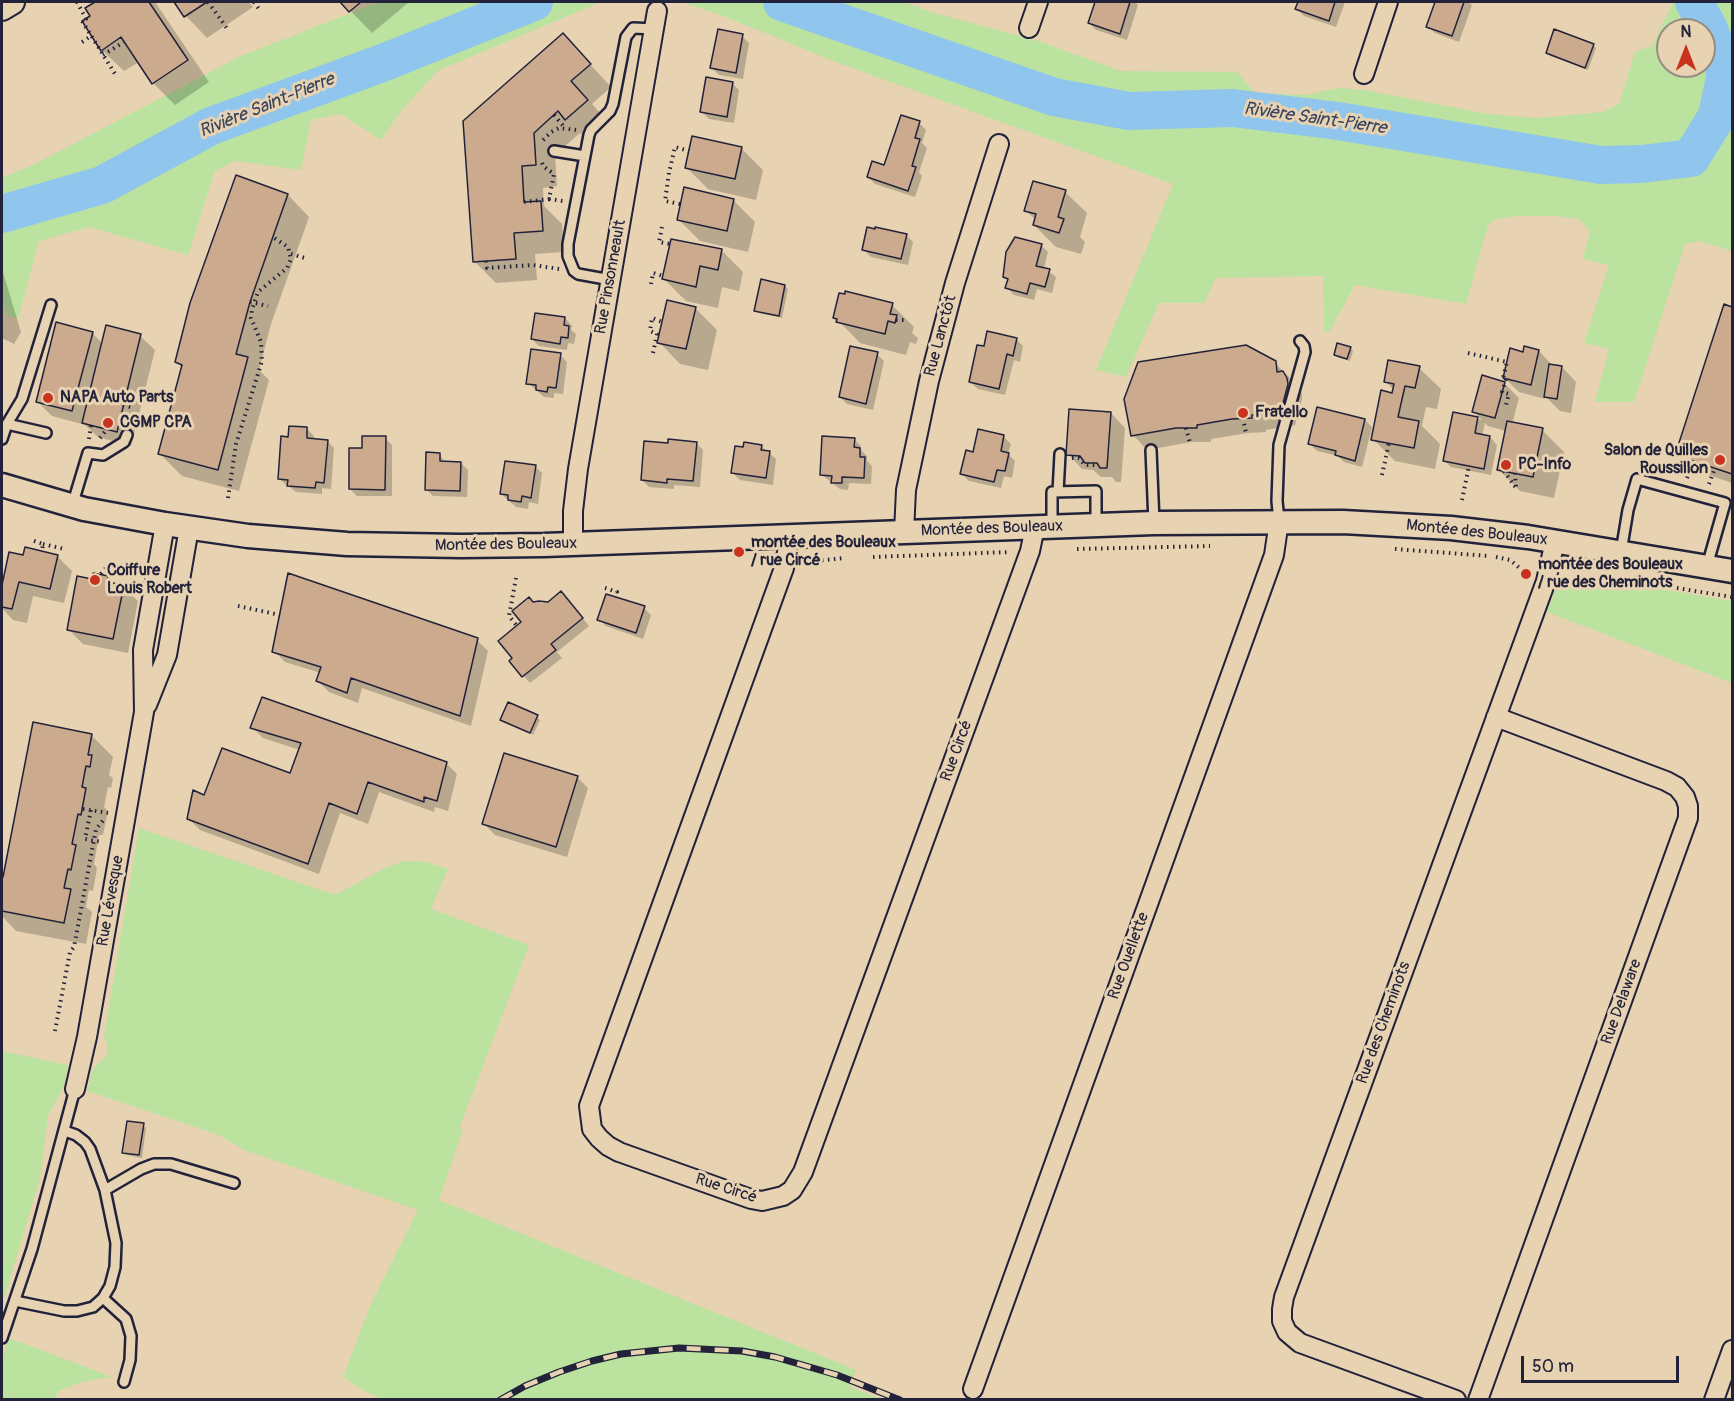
<!DOCTYPE html>
<meta charset="utf-8">
<style>
body{margin:0}
#map{position:relative;width:1734px;height:1401px;overflow:hidden;background:#e7d2b1;font-family:Pangolin,sans-serif}
canvas{display:block}
.frame{position:absolute;inset:0;border:3px solid #22223b;pointer-events:none}
.north{position:absolute;left:1656px;top:18px;width:60px;height:60px;box-sizing:border-box;background:#e7d2b1;border:2px solid #988c82;border-radius:50%;rotate:0deg;font-size:16px;font-weight:700;line-height:24px;text-align:center;color:#22223b}
.north::after{content:'';display:block;margin:auto;width:21px;height:27px;background:#c8321e;clip-path:polygon(50% 0,100% 100%,50% 72%,0 100%)}
.scale{position:absolute;left:1521px;top:1356px;width:158px;height:27px;box-sizing:border-box;border:3px solid #22223b;border-top:0;padding-left:8px;font-size:18px;line-height:21px;white-space:nowrap;color:#22223b;-webkit-text-stroke:4px #e7d2b1;paint-order:stroke}
</style>
<div id="map">
<canvas width="1734" height="1401"></canvas>
<div class="frame"></div>
<div class="north">N</div>
<div class="scale">50 m</div>
</div>
<script>
const context = document.querySelector('canvas').getContext('2d');
context.lineJoin = 'round';
function fillPath(path, color) {
  context.fillStyle = color;
  context.fill(path, 'evenodd');
}
function poly(rows) {
  const path = new Path2D();
  for (const r of rows) {
    path.moveTo(r[0], r[1]);
    for (let i = 2; i < r.length; i += 2) path.lineTo(r[i], r[i + 1]);
  }
  return path;
}
function strokePath(path, color, width, dash) {
  context.strokeStyle = color;
  context.lineWidth = width;
  context.lineCap = dash ? 'butt' : 'round';
  context.setLineDash(dash || []);
  context.stroke(path);
}
function label(font, color, halo, rows, align = 'center') {
  context.font = font + ' Pangolin,sans-serif';
  context.lineWidth = 6;
  context.setLineDash([]);
  context.textBaseline = 'middle';
  context.strokeStyle = halo;
  context.fillStyle = color;
  for (const [text, x, y, turn = 0] of rows) {
    context.save();
    context.translate(x, y);
    context.rotate((+turn || 0) * Math.PI / 180);
    context.textAlign = isNaN(turn) ? turn : align;
    if (halo) context.strokeText(text, 0, 0);
    context.fillText(text, 0, 0);
    context.restore();
  }
}
fillPath(poly([
 [379,2,601,2,437,71,398,115,381,140,340,114,311,120,301,170,235,161,215,171,188,255,89,227,39,241,18,318,7,316,2,299,2,178,35,164,241,56],
 [682,2,904,2,931,12,1038,41,1121,71,1237,72,1255,93,1306,95,1337,88,1365,90,1487,114,1539,118,1603,112,1619,104,1635,52,1652,46,1673,2,1679,2,1697,30,1668,30,1668,66,1704,66,1704,43,1714,74,1714,100,1707,117,1694,137,1683,145,1683,167,1701,158,1721,128,1732,101,1732,251,1699,241,1685,244,1634,402,1595,402,1609,349,1584,343,1609,265,1583,259,1590,231,1579,219,1555,216,1519,216,1496,219,1488,225,1466,304,1355,285,1329,332,1324,332,1323,276,1216,278,1204,303,1159,303,1126,377,1096,370,1173,184,838,63,726,17],
 [1708,2,1732,2,1732,60,1716,22],
 [1614,581,1732,601,1732,683,1547,612,1556,587],
 [139,828,335,895,383,869,404,861,426,862,448,869,431,909,529,945,459,1129,463,1129,439,1200,856,1370,850,1387,882,1399,385,1400,364,1391,343,1377,370,1306,418,1210,244,1150,219,1135,87,1091,93,1069,107,1055,107,1042,104,1036],
 [2,1051,68,1065,64,1086,48,1116,40,1178,2,1306],
 [9,1338,17,1341,112,1377,81,1382,58,1391,55,1399,2,1399,2,1359]
]), '#bbe39f');
fillPath(poly([
 [98,2,155,2,209,82,175,105,153,83,139,62,124,71,102,50,92,17,87,9],
 [175,2,249,2,253,7,207,38,186,16],
 [342,2,409,2,372,33],
 [1096,2,1135,2,1138,5,1127,40,1096,30,1089,23],
 [1300,2,1345,2,1336,27,1304,16,1297,9],
 [1436,2,1468,2,1472,5,1459,42,1435,33,1428,26],
 [563,35,611,87,592,104,608,122,588,140,580,133,555,155,557,186,543,188,544,206,562,224,564,252,535,254,537,280,496,283,474,261],
 [742,36,749,43,743,79,719,75,712,68],
 [1593,45,1596,48,1588,70,1550,56,1547,53],
 [732,83,739,90,734,123,709,119,702,112],
 [919,123,926,130,922,143,927,148,919,172,922,176,915,197,875,184,868,177,885,167],
 [741,148,763,170,756,200,708,189,686,167],
 [237,177,288,195,309,217,271,324,259,370,269,380,239,491,182,476,160,454,183,368,177,362],
 [1065,192,1087,213,1080,237,1085,242,1081,254,1056,247,1034,225,1036,220,1025,210],
 [733,200,755,222,748,252,700,241,678,219],
 [906,235,913,242,908,265,871,257,864,250],
 [1041,245,1048,252,1044,268,1056,277,1052,293,1037,289,1034,300,1014,295,1007,288,1009,281,1004,276],
 [722,251,743,272,739,291,722,287,718,308,686,301,664,279],
 [2,269,21,332,14,344,2,338],
 [785,286,788,289,782,318,759,313,755,310],
 [892,305,914,327,912,333,918,338,916,344,910,342,906,355,860,343,835,317],
 [1725,306,1732,308,1732,483,1691,469,1676,455],
 [695,308,717,330,708,370,680,364,659,342],
 [565,318,572,326,571,330,576,334,574,344,568,343,567,350,539,346,532,339],
 [92,333,103,344,140,336,155,350,131,446,98,437,85,425,52,416,38,402],
 [1016,339,1023,346,1020,362,1014,360,1005,395,978,389,970,382,985,348],
 [1350,348,1353,351,1350,361,1339,358,1336,355],
 [1539,351,1553,366,1562,367,1576,382,1571,413,1560,411,1546,397,1545,399,1519,392,1504,377],
 [877,354,884,361,873,410,847,404,840,397],
 [560,355,567,362,563,394,554,393,554,398,544,397,528,383],
 [1275,363,1290,378,1302,394,1302,399,1295,425,1266,430,1266,432,1248,433,1211,439,1211,442,1191,442,1147,450,1133,435],
 [1419,368,1441,389,1437,409,1426,407,1422,426,1440,444,1435,469,1395,461,1373,439,1394,395,1394,390,1386,382],
 [1504,383,1519,398,1512,424,1542,430,1564,452,1554,498,1520,491,1498,469,1506,431,1488,426,1485,423,1482,436,1490,437,1497,445,1491,475,1451,467,1444,460,1454,414,1482,420,1474,412],
 [1111,413,1125,428,1121,482,1116,482,1112,477,1101,477,1093,470,1082,469,1068,454],
 [1365,420,1372,427,1362,467,1344,462,1338,456,1317,451,1310,444],
 [307,429,314,436,314,440,327,441,334,448,331,489,322,488,322,494,296,492,279,479,289,438],
 [1003,436,1011,444,1008,454,1015,461,1012,478,1004,476,1001,488,969,481,962,474,974,454],
 [385,438,392,445,392,496,357,496,350,489,364,450],
 [854,439,861,446,861,450,867,456,867,461,872,466,871,484,849,483,848,490,840,489,822,475],
 [696,443,703,450,700,487,674,485,674,489,649,487,642,480],
 [761,446,776,459,773,485,740,480,733,473],
 [439,454,446,463,461,463,468,470,467,497,433,496,426,489],
 [535,466,542,473,538,504,529,502,528,509,516,507,501,494],
 [10,554,24,557,57,556,72,571,64,603,33,596,27,623,13,620,2,608,2,591],
 [107,577,115,585,123,587,138,601,128,653,83,644,68,629,93,580],
 [568,600,589,626,557,652,562,658,530,683,511,661,514,658,523,622,548,604],
 [644,608,651,615,643,639,606,626,599,619],
 [477,640,488,651,471,726,362,688,358,703,329,692,318,681,321,673,285,662,274,651],
 [537,717,540,720,533,735,502,719],
 [252,727,446,763,457,774,448,811,435,807,434,812,379,792,368,824,340,813,319,874,200,830,189,819,205,797,291,775,300,750,263,738],
 [91,735,113,757,109,775,113,778,111,788,108,787,104,807,108,811,103,835,99,835,94,864,97,868,93,891,89,890,86,907,92,912,86,944,16,931,2,916,2,879,5,879],
 [577,777,588,788,567,857,495,835,484,824],
 [143,1125,146,1128,142,1158,127,1155,124,1152]
]), '#0003');
strokePath(poly([
 [782,2,1054,97,1129,111,1232,108,1338,121,1601,165,1642,164,1691,158,1717,116,1726,73,1708,27,1694,2],
 [2,214,102,185,211,126,385,62,534,2]
]), '#90c5ed', 38);
const building = poly([
 [95,2,149,2,188,60,152,84,121,37,101,51,82,21,90,16,85,8,95,2],
 [174,2,207,2,184,17,174,2],
 [340,2,361,2,349,12,340,2],
 [1095,2,1130,2,1120,34,1088,23,1095,2],
 [1298,2,1335,2,1329,21,1295,9,1298,2],
 [1435,2,1464,2,1452,36,1426,27,1435,2],
 [718,29,743,34,736,73,710,68,718,29],
 [1554,29,1594,44,1585,68,1546,53,1554,29],
 [563,33,591,64,571,81,588,100,565,120,558,111,534,133,536,165,522,166,524,202,541,201,543,231,514,233,516,259,473,262,463,121,563,33],
 [706,77,733,82,727,117,700,112,706,77],
 [901,115,920,121,915,138,920,139,912,166,916,167,908,191,867,177,872,161,884,165,901,115],
 [692,136,742,147,735,179,685,168,692,136],
 [236,175,288,194,250,302,236,354,248,357,218,470,158,454,182,365,175,362,190,303,236,175],
 [1033,181,1066,190,1058,217,1064,219,1059,233,1033,225,1036,214,1024,211,1033,181],
 [684,187,734,199,727,231,677,220,684,187],
 [867,227,875,229,875,227,907,234,901,259,862,250,867,227],
 [1015,237,1042,244,1036,266,1050,269,1045,287,1030,283,1027,294,1005,288,1008,279,1003,277,1006,252,1015,237],
 [671,239,722,249,718,270,700,266,696,287,662,279,671,239],
 [761,279,785,285,779,316,754,311,761,279],
 [845,291,893,303,890,314,897,315,895,323,888,321,885,334,836,322,837,319,833,318,839,293,845,294,845,291],
 [667,300,696,307,686,349,657,343,667,300],
 [1724,304,1732,307,1732,474,1675,455,1724,304],
 [535,313,565,317,564,325,569,326,568,338,561,337,560,344,531,339,535,313],
 [56,322,93,332,72,411,36,402,56,322],
 [106,325,141,334,117,432,82,423,106,325],
 [987,331,1017,338,1013,356,1007,354,999,389,969,382,977,345,984,346,987,331],
 [1337,343,1351,347,1347,359,1334,355,1337,343],
 [1246,345,1276,361,1277,372,1283,371,1287,378,1288,384,1281,411,1252,415,1252,418,1232,419,1197,425,1197,428,1176,428,1131,436,1124,399,1138,362,1246,345],
 [850,346,878,352,866,404,839,397,850,346],
 [1524,346,1539,350,1531,385,1503,378,1510,348,1523,352,1524,346],
 [531,349,561,353,556,388,548,387,547,392,536,390,536,385,526,384,531,349],
 [1388,360,1420,366,1415,388,1405,386,1398,417,1419,421,1414,448,1371,440,1381,390,1392,393,1394,384,1384,382,1388,360],
 [1549,364,1562,366,1557,399,1544,397,1549,364],
 [1482,375,1505,382,1495,418,1472,412,1482,375],
 [1317,407,1365,419,1355,461,1335,455,1336,451,1308,444,1317,407],
 [1069,409,1111,412,1107,468,1100,468,1097,463,1085,463,1080,456,1066,455,1069,409],
 [1453,412,1478,417,1475,433,1490,436,1484,469,1443,461,1453,412],
 [1507,421,1543,428,1533,477,1497,470,1507,421],
 [289,426,307,427,307,438,328,440,324,483,316,482,315,488,287,486,288,480,278,479,281,436,288,437,289,426],
 [978,429,1004,435,1001,451,1009,453,1005,471,997,470,994,482,960,474,966,450,973,452,978,429],
 [362,436,386,436,385,490,349,489,349,448,362,448,362,436],
 [822,436,855,438,854,447,860,448,860,457,865,457,864,478,842,477,842,483,831,483,832,476,820,475,822,436],
 [668,439,697,442,693,481,667,479,667,483,641,480,644,441,668,443,668,439],
 [744,442,762,445,761,450,770,451,766,478,731,473,735,446,743,447,744,442],
 [426,452,440,453,440,461,461,462,460,491,425,490,426,452],
 [505,461,536,465,531,498,522,496,521,502,508,500,508,495,500,494,505,461],
 [25,547,58,555,50,589,19,582,12,609,2,607,2,585,9,552,23,555,25,547],
 [93,573,108,576,107,582,124,585,113,639,67,630,77,576,92,579,93,573],
 [288,573,478,638,460,716,351,678,347,693,316,681,321,667,272,652,288,573],
 [561,591,583,618,551,644,556,650,522,677,509,661,512,658,498,641,521,622,512,611,529,597,533,602,539,601,548,602,561,591],
 [606,594,645,606,636,633,597,620,606,594],
 [262,697,447,762,437,801,424,797,424,802,368,782,357,814,329,803,308,864,187,819,193,790,204,795,222,748,290,773,301,743,250,728,262,697],
 [508,702,538,715,530,733,500,720,508,702],
 [33,722,92,734,88,755,92,755,90,767,86,766,82,787,86,788,81,815,78,814,72,844,76,845,71,870,68,869,64,888,71,889,64,923,2,911,2,877,3,877,33,722],
 [504,753,578,776,556,847,482,824,504,753],
 [127,1121,144,1123,139,1155,122,1153,127,1121]
]);
fillPath(building, '#ccaa8e');
strokePath(building, '#22223b', 1.5);
const service = poly([
 [554,151,585,156],
 [611,280,578,274,574,271,568,256,568,244,589,135,591,130,610,111,613,104,626,37,633,28,654,29],
 [7,424,46,433],
 [2,439,7,424,22,399,51,305],
 [1151,450,1154,523],
 [1058,492,1060,454],
 [72,506,88,453,103,455,124,442,127,435],
 [1279,521,1277,501,1279,445,1305,352,1304,346,1300,341],
 [1052,525,1052,492,1096,491,1096,525],
 [1621,552,1628,510,1637,479,1725,503,1707,566],
 [105,1190,141,1169,154,1164,171,1164,234,1183],
 [103,1298,126,1319,131,1336,130,1360,124,1382],
 [15,1301,64,1311,77,1311,93,1307,103,1298,110,1286,115,1267,116,1243,105,1190,90,1149,85,1142,76,1135,65,1131],
 [2,1338,32,1249,75,1089]
]);
const minor = poly([
 [1029,28,1038,2],
 [1364,74,1388,2],
 [904,532,906,490,929,381,955,283,999,144],
 [790,536,784,568,589,1106,592,1129,599,1138,608,1146,619,1152,751,1199,762,1201,783,1196,792,1190,803,1172,1030,551,1035,527],
 [573,544,573,511,578,469,657,11],
 [147,705,167,655,189,528],
 [75,1089,87,1037,144,712,143,650,165,524],
 [973,1389,1274,555,1279,521],
 [1456,1400,1300,1343,1287,1332,1282,1321,1282,1309,1284,1297,1546,581,1555,541],
 [1478,1400,1688,818,1688,806,1685,797,1677,787,1666,781,1496,717],
 [1714,1400,1732,1350]
]);
const tertiary = poly([
 [2,485,84,509,165,524,248,536,347,544,461,546,544,545,1154,523,1343,522,1451,528,1528,537,1732,571]
]);
const secondary = poly([
 [2,8,12,2]
]);
strokePath(service, '#22223b', 14);
strokePath(minor, '#22223b', 22);
strokePath(tertiary, '#22223b', 27);
strokePath(secondary, '#22223b', 28);
strokePath(poly([
 [77,2,86,19,82,21,117,77],
 [208,2,229,31],
 [254,2,259,9],
 [82,42,91,36],
 [103,55,124,42],
 [554,115,565,128],
 [543,140,551,132,559,128,576,130],
 [549,199,563,201],
 [524,202,549,199,554,174,543,166,541,159],
 [680,204,665,201,669,173,675,147,689,151],
 [662,227,659,242,670,244],
 [291,254,305,258],
 [486,261,487,268,533,265,559,269],
 [651,284,653,273,663,276],
 [250,302,268,306],
 [896,320,906,320],
 [653,353,657,334,650,331,652,318,662,322],
 [1468,353,1507,362,1503,378,1506,379,1502,392,1509,394,1506,405],
 [123,405,134,408],
 [1243,418,1246,433],
 [1186,428,1190,443],
 [100,438,107,429],
 [89,439,91,425],
 [1072,458,1079,458,1085,465,1098,465],
 [1504,471,1516,488],
 [1515,473,1516,488],
 [1382,475,1389,443],
 [1687,478,1693,461],
 [1709,484,1715,468],
 [228,498,236,444,262,361,261,342,251,318,252,309,258,292,287,268,291,259,288,247,273,237],
 [1462,500,1469,466],
 [34,541,43,544,42,551],
 [43,544,64,549],
 [1077,549,1210,546],
 [1395,549,1489,556],
 [873,557,1010,552],
 [1496,557,1510,560,1528,575],
 [804,562,845,558],
 [101,574,110,563],
 [516,578,509,616,517,626],
 [1564,583,1615,578,1732,597],
 [605,588,617,592,615,597],
 [238,606,280,615],
 [83,809,108,813],
 [91,810,85,839,102,842],
 [55,1031,70,952,74,947,96,829,105,818]
]), '#22223b', 4, [1.5, 4.5]);
strokePath(service, '#e7d2b1', 9);
strokePath(minor, '#e7d2b1', 18);
strokePath(tertiary, '#e7d2b1', 22);
strokePath(secondary, '#e7d2b1', 24);
const rail = poly([
 [500,1400,525,1386,559,1372,592,1361,621,1354,679,1348,742,1351,775,1357,837,1375,900,1400]
]);
strokePath(rail, '#22223b', 7);
strokePath(rail, '#e7d2b1', 4.5, [14]);
for (const [x, y, r, color] of [
 [48,398,6,"#c8321e"],
 [1243,413,6,"#c8321e"],
 [108,423,6,"#c8321e"],
 [1720,460,6,"#c8321e"],
 [1506,465,6,"#c8321e"],
 [739,552,6,"#c8321e"],
 [1526,574,6,"#c8321e"],
 [95,580,6,"#c8321e"]
]) {
  const dot = new Path2D();
  dot.arc(x, y, r, 0, 2 * Math.PI);
  context.fillStyle = color;
  context.fill(dot);
  strokePath(dot, '#e7d2b1', 2);
}
label('16px', '#22223b', '#e7d2b1', [
 ["Rue Pinsonneault",611,277,-80],
 ["Rue Lanctôt",941,336,-75],
 ["Montée des Bouleaux",992,529,-2],
 ["Montée des Bouleaux",1477,533,6],
 ["Montée des Bouleaux",506,545,-1],
 ["Rue Circé",957,751,-70],
 ["Rue Lévesque",111,901,-80],
 ["Rue Ouellette",1129,956,-70],
 ["Rue Delaware",1622,1002,-70],
 ["Rue des Cheminots",1384,1023,-70],
 ["Rue Circé",726,1189,18]
]);
label('bold 16px', '#22223b', '#e7d2b1', [
 ["NAPA Auto Parts",60,398],
 ["Fratello",1255,413],
 ["CGMP CPA",120,423],
 ["Salon de Quilles",1708,451,"right"],
 ["Roussillon",1708,469,"right"],
 ["PC-Info",1518,465],
 ["montée des Bouleaux",751,543],
 ["/ rue Circé",751,561],
 ["montée des Bouleaux",1538,565],
 ["/ rue des Cheminots",1538,583],
 ["Coiffure",107,571],
 ["Louis Robert",107,589]
], 'left');
label('italic 18px', '#38435f', '#e7d2b1', [
 ["Rivière Saint-Pierre",267,106,-22],
 ["Rivière Saint-Pierre",1315,119,8]
]);
</script>
